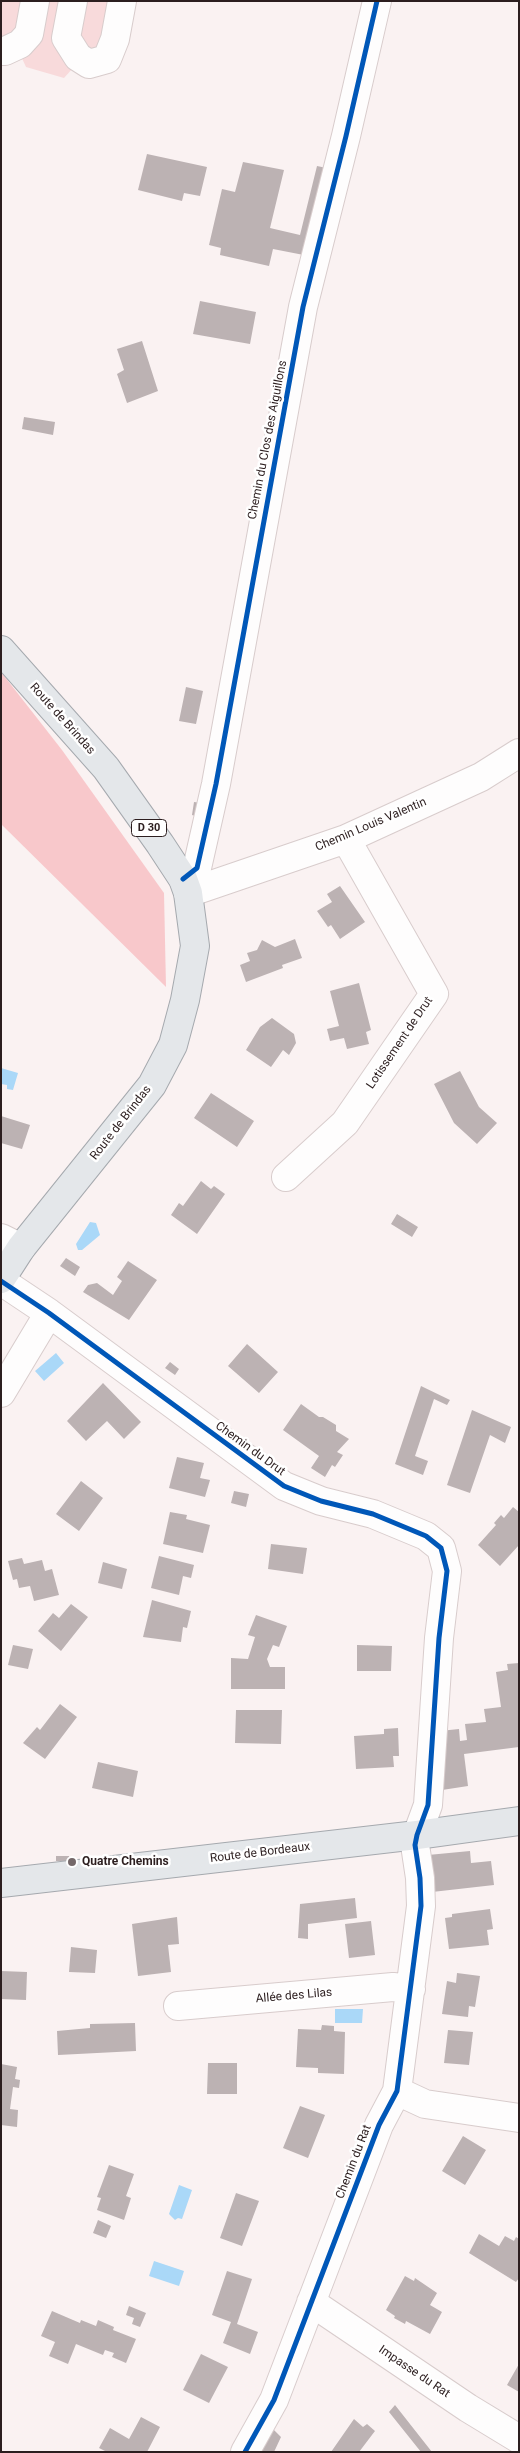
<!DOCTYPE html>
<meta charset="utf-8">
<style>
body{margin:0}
#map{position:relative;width:520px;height:2453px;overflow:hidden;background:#faf2f2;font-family:Roboto,sans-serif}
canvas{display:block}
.frame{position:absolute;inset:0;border:2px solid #2c1e1f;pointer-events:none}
</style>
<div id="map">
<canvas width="520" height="2453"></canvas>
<div class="frame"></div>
</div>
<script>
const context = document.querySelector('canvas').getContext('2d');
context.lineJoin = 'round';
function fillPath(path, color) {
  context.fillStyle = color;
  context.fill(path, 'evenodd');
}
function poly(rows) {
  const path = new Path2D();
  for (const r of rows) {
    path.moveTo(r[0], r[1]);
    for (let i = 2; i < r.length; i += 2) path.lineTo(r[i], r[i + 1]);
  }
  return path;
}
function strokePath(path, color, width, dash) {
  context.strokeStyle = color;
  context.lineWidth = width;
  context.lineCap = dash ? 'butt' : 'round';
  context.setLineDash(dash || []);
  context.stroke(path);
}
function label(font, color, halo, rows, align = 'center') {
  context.font = font + ' Roboto,sans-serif';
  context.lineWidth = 5;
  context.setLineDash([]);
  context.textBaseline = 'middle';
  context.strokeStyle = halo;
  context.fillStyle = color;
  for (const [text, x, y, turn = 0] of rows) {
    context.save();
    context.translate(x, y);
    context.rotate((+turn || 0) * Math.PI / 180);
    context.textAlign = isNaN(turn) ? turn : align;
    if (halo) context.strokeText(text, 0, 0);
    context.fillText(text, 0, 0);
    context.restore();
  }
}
fillPath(poly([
 [1,1,28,1,23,30,1,41],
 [43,1,66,1,73,68,64,78,26,67,20,54],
 [82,1,112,1,107,40,94,53,80,45]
]), '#f8dadb');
fillPath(poly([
 [1,672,62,750,164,893,166,987,1,824]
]), '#f8c8cb');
fillPath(poly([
 [1,1068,18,1073,13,1090,7,1089,7,1085,1,1084],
 [90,1222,96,1223,100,1235,82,1250,78,1250,76,1244],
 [56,1353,64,1363,44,1381,35,1371],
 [335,2009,363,2009,362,2023,335,2023],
 [179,2185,192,2190,182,2219,178,2218,175,2220,169,2214],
 [154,2261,184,2271,179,2286,149,2276]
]), '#aad8f8');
fillPath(poly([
 [147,154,207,167,200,196,184,193,182,201,138,190],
 [243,162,284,170,270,228,300,235,317,166,336,170,314,257,273,249,269,266,220,255,221,248,209,245,222,189,235,192],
 [200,301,256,312,250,344,193,334],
 [142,341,158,391,127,403,117,374,124,370,117,349],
 [24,417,55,422,53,435,22,429],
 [186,687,203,691,196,724,179,721],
 [194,802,202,803,199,817,192,815],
 [340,886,365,922,340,939,331,925,328,927,317,911,332,902,327,894],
 [295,939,302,958,282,965,283,968,246,982,240,965,250,961,247,953,257,950,262,940,275,947],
 [359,983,371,1030,366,1032,369,1044,347,1049,344,1038,330,1041,327,1029,339,1026,330,991],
 [272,1018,294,1034,296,1043,289,1055,283,1050,271,1067,246,1050,260,1027],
 [460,1071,479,1107,497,1123,477,1144,454,1123,434,1084],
 [211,1093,254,1121,237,1147,194,1118],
 [1,1116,30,1125,22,1149,1,1143],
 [201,1181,211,1189,214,1186,225,1194,197,1234,171,1215,179,1203,183,1206],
 [397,1214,418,1227,412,1237,391,1224],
 [66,1258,80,1267,75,1276,60,1266],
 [128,1261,157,1280,129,1320,83,1292,88,1285,97,1283,113,1295,122,1281,117,1277],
 [247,1344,278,1372,259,1393,228,1366],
 [170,1362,179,1369,175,1375,165,1368],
 [103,1383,141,1422,124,1439,107,1421,86,1441,67,1421],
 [421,1386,450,1400,447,1405,434,1399,415,1456,428,1461,423,1475,395,1464],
 [301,1404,319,1417,323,1417,336,1425,336,1431,349,1439,337,1452,343,1455,335,1467,332,1465,325,1477,311,1468,319,1456,283,1430],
 [472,1410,511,1427,505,1443,490,1435,470,1493,447,1485],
 [177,1457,204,1463,200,1478,210,1480,205,1497,169,1488],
 [81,1481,103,1498,79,1531,56,1514],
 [234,1491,249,1494,246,1507,231,1503],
 [513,1507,519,1512,519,1545,500,1566,478,1545,496,1525,494,1523,501,1515,504,1518],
 [170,1512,187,1515,186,1519,210,1525,203,1553,163,1544],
 [271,1544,307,1548,303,1574,268,1569],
 [159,1556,194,1565,191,1578,183,1576,179,1595,151,1588],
 [22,1558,24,1564,42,1560,45,1571,52,1569,59,1595,34,1601,30,1586,19,1588,17,1579,13,1580,8,1561],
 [103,1562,127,1569,122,1589,98,1583],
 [152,1600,191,1611,187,1628,183,1627,181,1642,143,1637],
 [71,1604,88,1617,61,1651,38,1631,53,1613,59,1618],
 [256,1615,287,1626,279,1647,273,1645,267,1659,270,1667,285,1667,285,1689,231,1689,231,1658,248,1659,255,1637,248,1635],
 [13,1645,33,1649,28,1669,8,1665],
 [357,1645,392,1646,391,1671,357,1671],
 [519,1663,519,1747,464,1754,468,1786,442,1790,440,1731,459,1729,460,1741,467,1740,465,1724,486,1722,484,1709,501,1707,496,1672,508,1670,507,1664],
 [60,1704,77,1717,45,1759,23,1743,37,1727,40,1730],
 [236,1710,282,1710,281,1744,235,1743],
 [398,1728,399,1756,393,1756,394,1767,356,1769,354,1736,384,1734,384,1729],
 [98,1762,138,1771,133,1797,92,1788],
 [470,1851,471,1863,491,1861,494,1885,432,1892,428,1855],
 [56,1856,69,1856,70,1861,56,1861],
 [355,1898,357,1918,308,1924,308,1939,298,1938,300,1904],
 [490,1909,493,1929,487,1930,489,1945,449,1949,445,1918,452,1917,452,1914],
 [177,1917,179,1944,168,1945,171,1972,138,1976,132,1924],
 [371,1921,375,1955,349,1958,345,1924],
 [71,1947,97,1950,95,1973,69,1972],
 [1,1971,27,1972,26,2000,1,1999],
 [457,1973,480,1976,475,2007,469,2006,468,2017,442,2014,447,1981,456,1983],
 [135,2023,136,2051,58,2055,57,2031,90,2028,90,2024],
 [322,2025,334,2026,334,2031,345,2032,344,2074,318,2073,318,2068,296,2067,298,2029,321,2030],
 [448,2030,473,2032,469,2065,444,2063],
 [208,2063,237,2063,237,2094,207,2094],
 [1,2064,17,2067,15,2079,20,2080,19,2088,13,2087,10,2109,18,2110,17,2127,1,2125],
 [300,2106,325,2115,308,2158,283,2148],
 [463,2136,486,2150,465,2185,442,2171],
 [109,2165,134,2174,126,2196,131,2198,124,2220,97,2210,101,2198,97,2197],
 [236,2193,259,2201,242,2246,220,2238],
 [98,2220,111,2226,106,2238,93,2233],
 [479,2234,499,2246,505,2236,514,2241,516,2237,519,2239,519,2278,516,2282,469,2253],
 [227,2271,252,2279,237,2324,258,2332,250,2354,223,2343,231,2322,212,2315],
 [405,2276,414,2281,415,2278,437,2293,430,2305,442,2312,430,2334,406,2321,405,2324,394,2318,395,2316,386,2310],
 [129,2306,146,2313,140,2327,132,2324,134,2318,126,2315],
 [52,2311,80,2323,81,2320,96,2326,98,2320,114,2327,113,2330,136,2339,126,2363,112,2357,114,2353,105,2350,103,2355,76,2344,68,2364,49,2356,55,2342,41,2336],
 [201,2354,228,2367,209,2403,183,2390],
 [519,2364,519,2392,507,2385],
 [395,2405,432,2452,421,2452,389,2412],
 [141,2417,160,2427,147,2452,107,2452,99,2448,110,2428,129,2439],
 [354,2419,363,2427,367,2424,375,2431,359,2452,331,2452],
 [270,2426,281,2437,274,2452,253,2452]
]), '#bcb2b3');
const minor = poly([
 [73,1,66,38,78,57,89,64,107,59,115,39,122,1],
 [1,51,5,51,20,44,29,34,35,1],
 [183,879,197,868,216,784,303,307,346,136,377,1],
 [188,893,346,839,481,777,519,753],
 [286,1177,345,1123,434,994,346,839],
 [1,1238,21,1248],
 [1,1281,49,1313,284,1486,321,1501,373,1514,426,1536,441,1548,447,1571,439,1638,428,1805,417,1835,415,1845,420,1878,421,1906,397,2091,379,2125,274,2400,245,2452],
 [1,1393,49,1313],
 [178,2006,393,1987,411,1989],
 [397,2091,425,2104,519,2118],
 [311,2302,468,2408,519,2439]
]);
const major = poly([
 [1,650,106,768,160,844,183,879,188,893,195,946,185,1000,173,1045,152,1085,21,1248,1,1279],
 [1,1883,417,1835,519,1821]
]);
strokePath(minor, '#d8cccc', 30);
strokePath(major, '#a5a9ae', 30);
strokePath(minor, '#fefdfd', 28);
strokePath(major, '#e4e7ea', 28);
strokePath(poly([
 [183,879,197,868,216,784,303,307,346,136,377,1],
 [1,1281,49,1313,284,1486,321,1501,373,1514,426,1536,441,1548,447,1571,439,1638,428,1805,417,1835,415,1845,420,1878,421,1906,397,2091,379,2125,274,2400,245,2452]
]), '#0057b8', 5);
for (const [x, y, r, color] of [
 [72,1862,5,"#746869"]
]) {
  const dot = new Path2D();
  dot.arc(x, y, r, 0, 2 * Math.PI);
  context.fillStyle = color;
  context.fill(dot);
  strokePath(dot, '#fff', 2);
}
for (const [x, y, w] of [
 [149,828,35]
]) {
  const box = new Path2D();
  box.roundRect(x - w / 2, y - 8.5, w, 17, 4);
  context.fillStyle = '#fff';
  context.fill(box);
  strokePath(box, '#2c1e1f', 1);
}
label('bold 11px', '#2c1e1f', null, [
 ["D 30",149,828]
]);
label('12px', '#2c1e1f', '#fff', [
 ["Chemin du Clos des Aiguillons",268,440,-79],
 ["Route de Brindas",62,719,48],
 ["Chemin Louis Valentin",371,825,-23],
 ["Lotissement de Drut",400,1043,-56],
 ["Route de Brindas",121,1123,-52],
 ["Chemin du Drut",250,1449,36],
 ["Route de Bordeaux",260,1853,-7],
 ["Allée des Lilas",294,1996,-5],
 ["Chemin du Rat",354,2162,-69],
 ["Impasse du Rat",414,2372,34]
]);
label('bold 12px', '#2c1e1f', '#fff', [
 ["Quatre Chemins",82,1862]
], 'left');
</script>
